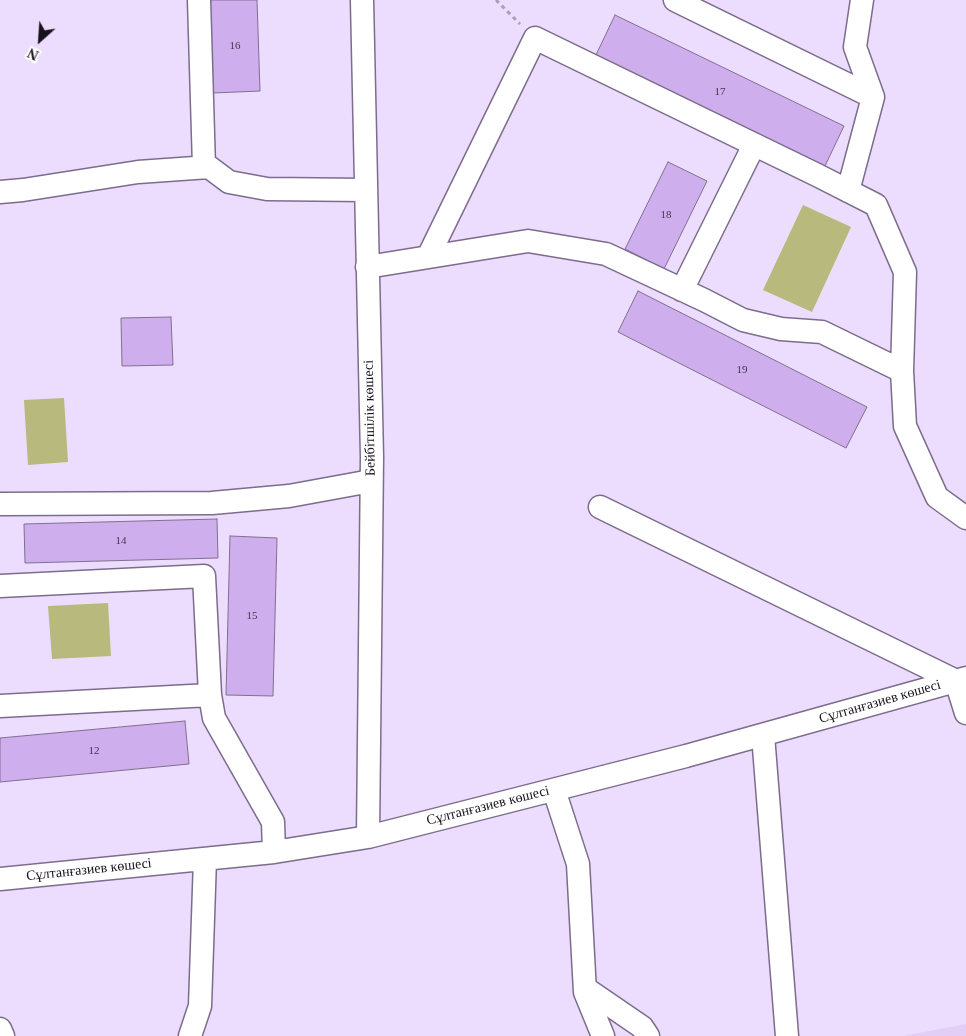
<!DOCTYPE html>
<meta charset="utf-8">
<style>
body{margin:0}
#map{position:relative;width:966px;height:1036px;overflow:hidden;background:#ecdcfe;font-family:Georgia,serif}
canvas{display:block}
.north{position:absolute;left:15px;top:15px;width:50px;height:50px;-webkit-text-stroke:4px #fff;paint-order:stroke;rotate:206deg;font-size:14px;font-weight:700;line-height:20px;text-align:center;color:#17111c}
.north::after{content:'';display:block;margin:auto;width:18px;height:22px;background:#17111c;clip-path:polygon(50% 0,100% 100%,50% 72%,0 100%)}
</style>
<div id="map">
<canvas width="966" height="1036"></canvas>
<div class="north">N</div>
</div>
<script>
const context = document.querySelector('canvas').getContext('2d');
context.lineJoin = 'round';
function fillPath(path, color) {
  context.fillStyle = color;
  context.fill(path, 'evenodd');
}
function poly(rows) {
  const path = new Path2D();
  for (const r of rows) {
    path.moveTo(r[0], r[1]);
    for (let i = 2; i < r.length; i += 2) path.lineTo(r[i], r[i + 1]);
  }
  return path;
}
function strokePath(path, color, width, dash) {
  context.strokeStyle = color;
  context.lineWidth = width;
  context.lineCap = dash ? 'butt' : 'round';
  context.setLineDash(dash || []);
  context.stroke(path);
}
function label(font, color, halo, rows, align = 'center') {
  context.font = font + ' Georgia,serif';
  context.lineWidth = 4;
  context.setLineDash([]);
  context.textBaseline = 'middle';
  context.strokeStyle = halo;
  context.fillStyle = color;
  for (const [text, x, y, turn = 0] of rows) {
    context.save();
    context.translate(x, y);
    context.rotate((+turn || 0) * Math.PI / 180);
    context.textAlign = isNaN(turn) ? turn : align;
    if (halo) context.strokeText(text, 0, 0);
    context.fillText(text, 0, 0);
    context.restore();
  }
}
fillPath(poly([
 [966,1024,966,1036,903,1036]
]), '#e2cef7');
fillPath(poly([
 [803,205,851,227,812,312,763,290],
 [64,398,68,462,28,465,24,400],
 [108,603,111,656,52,659,48,606]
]), '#b8b97c');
const building = poly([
 [210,0,257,0,260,91,213,93,210,0],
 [615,15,844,126,824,168,595,57,615,15],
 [668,162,707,181,664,269,625,249,668,162],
 [638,291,867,407,846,448,618,332,638,291],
 [171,317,173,365,122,366,121,318,171,317],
 [217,519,218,558,25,563,24,524,217,519],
 [230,536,277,538,273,696,226,695,230,536],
 [185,721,189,764,0,782,0,738,185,721]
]);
fillPath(building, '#ceaeec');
strokePath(building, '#7f708f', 1);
const minor = poly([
 [199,0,204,167],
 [362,0,372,457,368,837],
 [675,0,873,97,848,191],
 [862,0,855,47,873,97],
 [0,192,23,190,138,172,209,167,229,182,267,189,366,190],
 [428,257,535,38,817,175,876,205,905,272,902,371,905,426,937,497,966,518],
 [367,267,528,241,606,254,704,300,743,320,781,329,822,332,902,371],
 [682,290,754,145],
 [0,504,212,503,289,496,371,481],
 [600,507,956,681,966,713],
 [0,586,204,576,210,695,0,706],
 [210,695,214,718,273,822,274,852],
 [763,735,787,1036],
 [554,790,578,864,585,992,603,1036],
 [0,879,274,852,368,837,686,756,966,678],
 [585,988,642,1027,648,1036],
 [0,1029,3,1036],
 [190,1036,200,1006,205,859]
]);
strokePath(minor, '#7c6d8c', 25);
strokePath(poly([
 [496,0,520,24]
]), '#aa9db8', 3, [4, 4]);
strokePath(minor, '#fff', 22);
label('11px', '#453850', null, [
 ["16",235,46],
 ["17",720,92],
 ["18",666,215],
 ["19",742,370],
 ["14",121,541],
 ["15",252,616],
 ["12",94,751]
]);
label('14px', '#17111c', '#fff', [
 ["Бейбітшілік көшесі",370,418,-91],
 ["Сұлтанғазиев көшесі",880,702,-16],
 ["Сұлтанғазиев көшесі",488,806,-14],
 ["Сұлтанғазиев көшесі",89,870,-6]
]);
</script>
